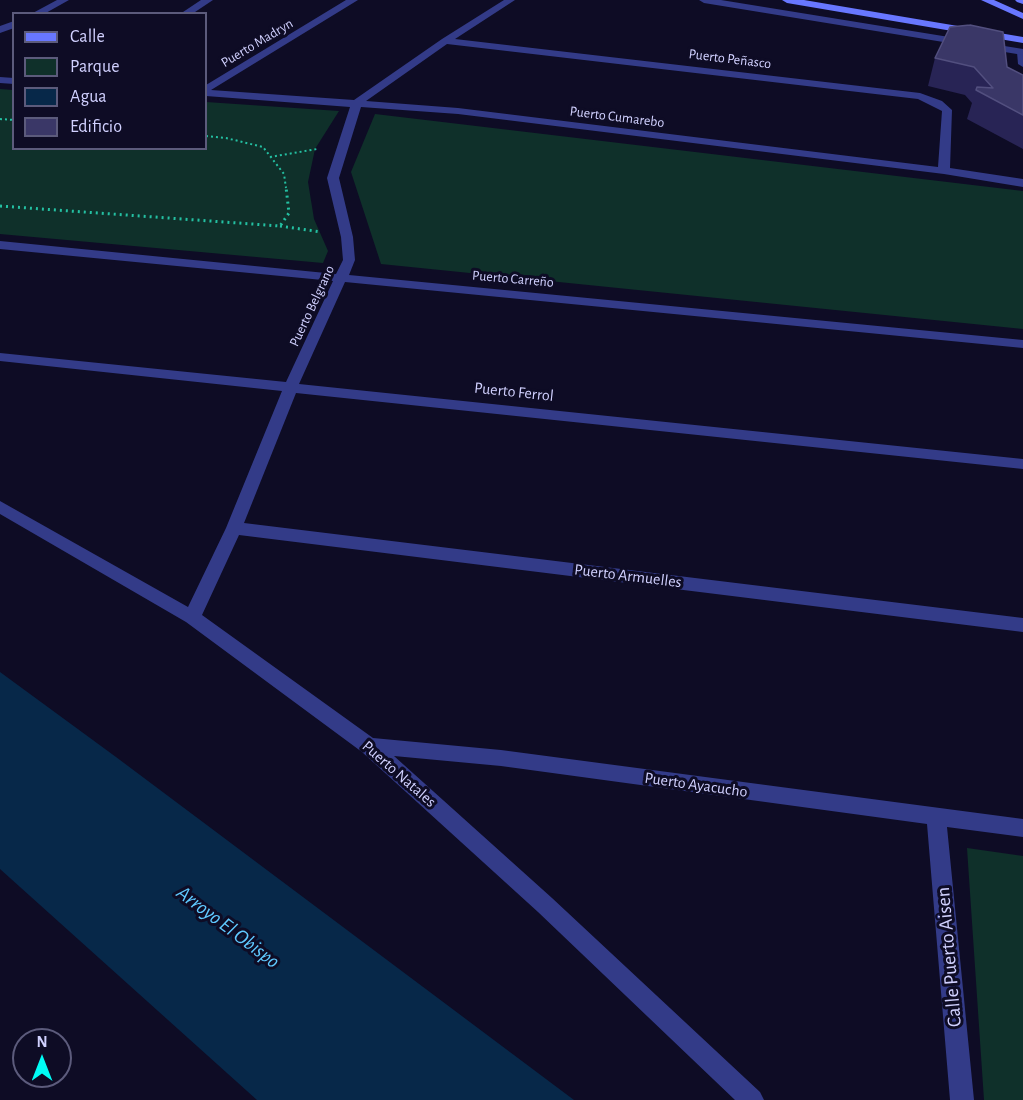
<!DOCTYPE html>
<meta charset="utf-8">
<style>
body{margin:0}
#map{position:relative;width:1023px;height:1100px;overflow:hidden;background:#0e0c25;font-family:"Alegreya Sans",sans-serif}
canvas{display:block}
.legend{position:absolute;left:12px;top:12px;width:195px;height:138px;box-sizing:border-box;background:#0e0c25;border:2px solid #5c5b7c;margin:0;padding:8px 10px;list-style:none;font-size:18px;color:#d1d1ff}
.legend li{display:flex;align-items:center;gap:12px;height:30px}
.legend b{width:30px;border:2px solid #5c5b7c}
.north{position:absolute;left:12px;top:1028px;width:60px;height:60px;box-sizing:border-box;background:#0e0c25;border:2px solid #5c5b7c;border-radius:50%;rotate:0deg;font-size:16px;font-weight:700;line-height:24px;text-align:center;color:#d1d1ff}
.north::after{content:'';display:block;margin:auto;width:21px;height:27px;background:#00fcf5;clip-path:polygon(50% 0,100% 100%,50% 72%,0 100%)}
</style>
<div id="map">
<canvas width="1023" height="1100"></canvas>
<ul class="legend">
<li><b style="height:8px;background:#6877ff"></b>Calle</li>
<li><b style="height:16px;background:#0f302a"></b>Parque</li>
<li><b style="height:16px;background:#072849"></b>Agua</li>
<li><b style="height:16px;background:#3a3767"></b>Edificio</li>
</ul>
<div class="north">N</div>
</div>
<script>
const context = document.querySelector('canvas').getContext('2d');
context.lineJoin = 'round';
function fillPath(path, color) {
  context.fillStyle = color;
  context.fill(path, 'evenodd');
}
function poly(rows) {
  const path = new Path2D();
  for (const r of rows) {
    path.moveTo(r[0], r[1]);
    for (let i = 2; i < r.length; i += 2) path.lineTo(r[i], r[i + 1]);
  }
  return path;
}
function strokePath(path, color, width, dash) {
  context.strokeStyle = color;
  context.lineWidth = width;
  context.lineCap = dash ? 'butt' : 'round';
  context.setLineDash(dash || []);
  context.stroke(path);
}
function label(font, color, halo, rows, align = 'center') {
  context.font = font + ' "Alegreya Sans",sans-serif';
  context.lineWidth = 6;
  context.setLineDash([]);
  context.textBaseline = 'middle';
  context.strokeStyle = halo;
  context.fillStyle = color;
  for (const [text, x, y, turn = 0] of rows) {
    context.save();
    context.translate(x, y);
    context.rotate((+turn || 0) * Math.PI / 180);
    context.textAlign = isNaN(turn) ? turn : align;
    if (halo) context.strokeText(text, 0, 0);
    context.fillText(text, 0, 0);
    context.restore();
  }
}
fillPath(poly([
 [0,89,13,90,14,148,206,148,206,102,339,111,315,149,308,182,314,219,328,251,323,263,0,234],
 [375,114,1023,191,1023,329,381,264,351,172],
 [967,848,1023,856,1023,1100,984,1100]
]), '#0f302a');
fillPath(poly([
 [0,672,116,757,574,1100,257,1100,0,869]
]), '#072849');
strokePath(poly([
 [0,119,14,120],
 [206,136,226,138,263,147,284,174,286,188],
 [270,157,317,149]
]), '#24c0a2', 2, [2, 3]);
strokePath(poly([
 [0,206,280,226,289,213,286,187],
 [280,226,321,232]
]), '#24c0a2', 3, [2, 4]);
fillPath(poly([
 [1023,49,1023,67,1018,64,1017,52,1023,49]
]), '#333b88');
fillPath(poly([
 [57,0,69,0,44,14,31,14,57,0],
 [201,0,213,0,192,14,180,14,201,0],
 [346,0,358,0,211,90,354,100,442,39,504,0,515,0,455,39,920,93,942,101,952,110,950,168,1023,179,1023,187,944,174,458,114,361,107,339,178,353,237,355,260,349,275,1023,340,1023,348,345,282,299,384,1023,459,1023,469,296,393,244,523,1023,618,1023,632,239,535,202,615,373,738,501,750,1023,819,1023,837,947,827,974,1100,950,1100,927,824,501,766,394,756,552,898,760,1092,764,1100,735,1100,538,912,362,752,186,622,0,514,0,501,188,607,226,528,282,391,0,361,0,353,286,382,333,281,0,249,0,241,336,274,343,260,341,237,327,178,350,107,206,96,206,85,346,0],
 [447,44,918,99,942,111,938,167,458,108,366,101,447,44],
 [699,0,721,0,1023,49,1023,55,704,3,699,0],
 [14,21,14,28,0,33,0,26,14,21],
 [0,77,14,78,14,84,0,83,0,77]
]), '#333b88');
fillPath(poly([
 [782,0,804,0,1023,37,1023,43,787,3,782,0],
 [981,0,994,0,1023,13,1023,19,981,0],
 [1015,0,1023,0,1023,4,1017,2,1015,0]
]), '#6877ff');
fillPath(poly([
 [935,58,1007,67,1023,75,1023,149,967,119,972,103,965,95,928,86]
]), '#282455');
const building = poly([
 [970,25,1003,32,1007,67,1023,75,1023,115,976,90,977,87,993,88,974,67,935,58,950,27,970,25]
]);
fillPath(building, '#3a3767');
strokePath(building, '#524f7f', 1.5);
label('14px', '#d1d1ff', '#0e0c25', [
 ["Puerto Madryn",257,43,-31],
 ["Puerto Peñasco",730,59,7],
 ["Puerto Cumarebo",617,117,7],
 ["Puerto Carreño",513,279,5],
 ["Puerto Belgrano",312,306,-65]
]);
label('16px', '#d1d1ff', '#0e0c25', [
 ["Puerto Ferrol",514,392,6],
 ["Puerto Armuelles",628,576,7],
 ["Puerto Natales",399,774,41],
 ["Puerto Ayacucho",696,785,8]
]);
label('20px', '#d1d1ff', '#0e0c25', [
 ["Calle Puerto Aisen",949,957,-95]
]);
label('italic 21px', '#5fc9ff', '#0e0c25', [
 ["Arroyo El Obispo",228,927,37]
]);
</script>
